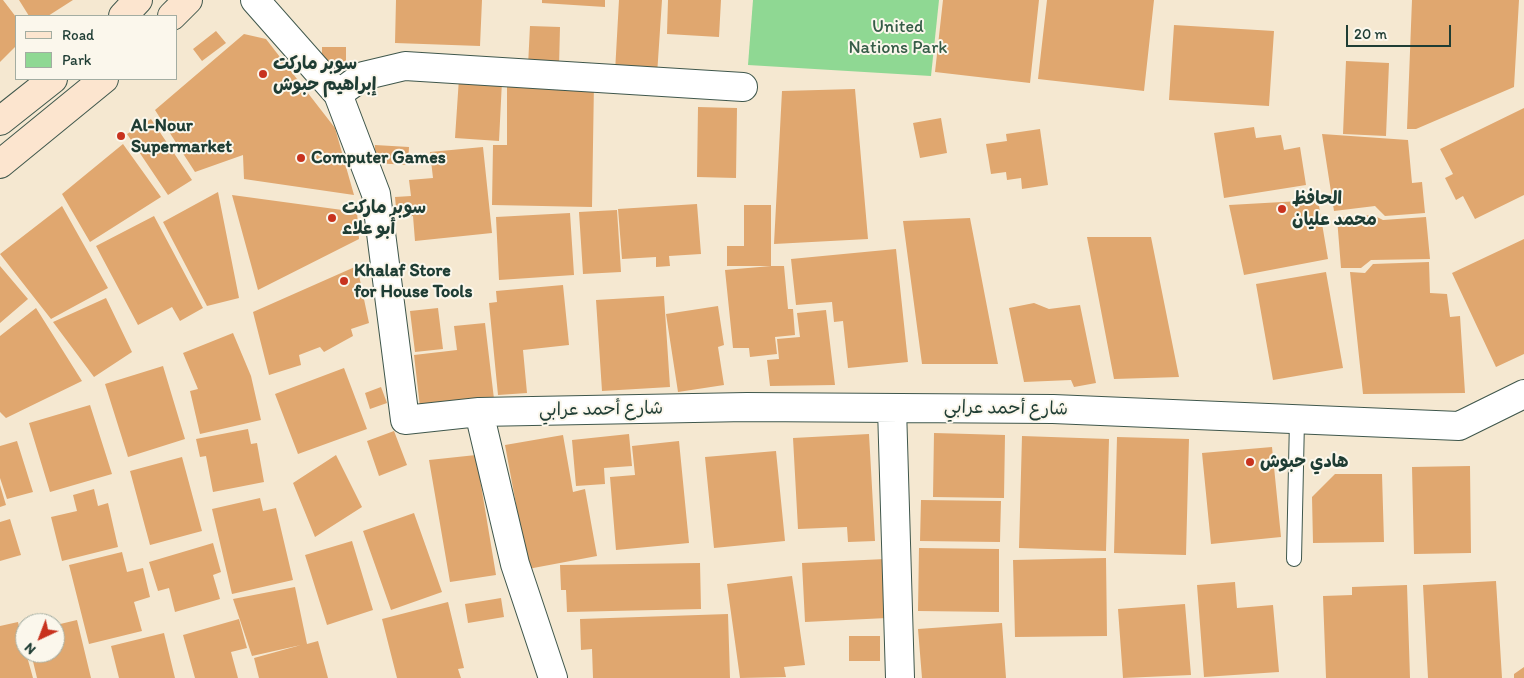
<!DOCTYPE html>
<meta charset="utf-8">
<style>
body{margin:0}
#map{position:relative;width:1524px;height:678px;overflow:hidden;background:#f5e8d1;font-family:Itim,sans-serif}
canvas{display:block}
.legend{position:absolute;left:15px;top:15px;width:162px;height:65px;box-sizing:border-box;background:#fbf7ec;border:1px solid #a3ada2;margin:0;padding:6px 9px;list-style:none;font-size:15px;color:#1f3d34}
.legend li{display:flex;align-items:center;gap:10px;height:25px}
.legend b{width:25px;border:1px solid #a3ada2}
.north{position:absolute;left:15px;top:613px;width:50px;height:50px;box-sizing:border-box;background:#fbf7ec;border:1px solid #a3ada2;border-radius:50%;rotate:223deg;font-size:14px;font-weight:700;line-height:20px;text-align:center;color:#1f3d34}
.north::after{content:'';display:block;margin:auto;width:18px;height:22px;background:#c8321e;clip-path:polygon(50% 0,100% 100%,50% 72%,0 100%)}
.scale{position:absolute;left:1346px;top:25px;width:105px;height:22px;box-sizing:border-box;border:2px solid #1f3d34;border-top:0;padding-left:6px;font-size:15px;line-height:18px;white-space:nowrap;color:#1f3d34;-webkit-text-stroke:4px #fbf7ec;paint-order:stroke}
</style>
<div id="map">
<canvas width="1524" height="678"></canvas>
<ul class="legend">
<li><b style="height:6px;background:#fce5cf"></b>Road</li>
<li><b style="height:14px;background:#8fd893"></b>Park</li>
</ul>
<div class="north">N</div>
<div class="scale">20 m</div>
</div>
<script>
const context = document.querySelector('canvas').getContext('2d');
context.lineJoin = 'round';
function fillPath(path, color) {
  context.fillStyle = color;
  context.fill(path, 'evenodd');
}
function poly(rows) {
  const path = new Path2D();
  for (const r of rows) {
    path.moveTo(r[0], r[1]);
    for (let i = 2; i < r.length; i += 2) path.lineTo(r[i], r[i + 1]);
  }
  return path;
}
function strokePath(path, color, width, dash) {
  context.strokeStyle = color;
  context.lineWidth = width;
  context.lineCap = dash ? 'butt' : 'round';
  context.setLineDash(dash || []);
  context.stroke(path);
}
function label(font, color, halo, rows, align = 'center') {
  context.font = font + ' Itim,"Playpen Sans Arabic",sans-serif';
  context.lineWidth = 4;
  context.setLineDash([]);
  context.textBaseline = 'middle';
  context.strokeStyle = halo;
  context.fillStyle = color;
  for (const [text, x, y, turn = 0] of rows) {
    context.save();
    context.translate(x, y);
    context.rotate((+turn || 0) * Math.PI / 180);
    context.textAlign = isNaN(turn) ? turn : align;
    if (halo) context.strokeText(text, 0, 0);
    context.fillText(text, 0, 0);
    context.restore();
  }
}
fillPath(poly([
 [753,0,939,0,931,76,748,65]
]), '#8fd893');
fillPath(poly([
 [0,0,3,0,16,17,16,46,0,62],
 [19,0,73,0,48,16,29,16],
 [396,0,482,0,480,46,395,43],
 [542,0,605,0,605,7,542,3],
 [619,0,662,0,657,75,615,72],
 [668,0,721,0,719,37,667,34],
 [943,0,1039,0,1030,83,935,72],
 [1047,0,1154,0,1144,91,1038,79],
 [1412,0,1519,0,1514,87,1416,129,1407,129],
 [1174,25,1274,31,1269,106,1169,100],
 [530,26,560,27,559,67,528,66],
 [216,31,226,43,202,61,193,49],
 [244,34,266,39,335,128,354,195,244,179,243,155,195,172,155,110],
 [322,47,346,47,346,67,322,67],
 [1346,61,1389,63,1386,136,1343,134],
 [459,78,502,81,499,141,455,138],
 [507,80,594,82,592,207,492,205,493,145,507,145],
 [855,89,868,239,774,244,782,91],
 [698,107,737,108,736,178,697,177],
 [1524,108,1524,195,1475,219,1463,196,1456,200,1445,178,1453,174,1440,149],
 [941,118,947,153,920,158,913,123],
 [151,119,192,180,168,195,127,134],
 [1254,127,1256,138,1281,135,1284,150,1300,147,1306,185,1224,198,1214,133],
 [1040,129,1048,185,1022,189,1021,178,1007,180,1006,172,991,174,986,144,1007,141,1006,134],
 [1322,134,1408,140,1412,183,1422,182,1425,213,1385,216,1375,206,1334,211],
 [123,144,161,197,90,242,62,194],
 [375,145,409,147,408,165,374,163],
 [483,147,492,233,415,241,413,216,397,218,395,197,411,196,409,180,433,178,430,152],
 [218,192,239,298,207,306,163,222],
 [232,195,357,212,359,239,258,290],
 [1318,200,1328,259,1244,275,1229,205],
 [697,204,701,254,669,256,670,266,656,267,656,257,622,259,618,209],
 [744,205,771,205,771,266,727,266,727,246,744,246],
 [62,206,108,288,51,319,0,254],
 [617,210,621,272,583,274,579,212],
 [570,213,574,275,499,280,496,217],
 [1373,215,1383,220,1426,217,1430,259,1371,260,1361,268,1341,268,1337,218],
 [154,216,203,308,180,321,172,307,138,325,96,246],
 [970,218,998,364,922,364,903,221],
 [1087,237,1151,237,1179,377,1114,379],
 [1524,239,1524,354,1496,367,1452,273],
 [896,249,908,362,848,368,843,321,834,322,832,302,796,305,791,259],
 [1429,262,1430,293,1447,294,1450,317,1460,316,1465,393,1363,394,1350,272,1365,273,1373,264],
 [0,266,28,299,0,323],
 [357,266,369,323,351,329,353,336,324,352,320,347,299,355,301,365,269,375,253,312],
 [771,266,784,266,788,309,793,309,795,335,775,337,777,354,750,357,749,348,733,348,725,270],
 [1326,272,1343,368,1273,380,1256,284],
 [563,285,569,345,523,350,527,393,498,395,489,303,497,302,496,291],
 [664,296,670,387,602,391,596,300],
 [106,298,132,352,94,377,53,322],
 [1034,303,1049,309,1080,305,1096,383,1074,387,1071,380,1024,382,1009,308],
 [718,306,724,345,718,347,724,385,678,392,666,314],
 [36,308,82,381,6,418,0,412,0,336],
 [438,308,443,349,415,352,410,311],
 [826,310,835,385,770,386,767,360,779,359,777,339,800,337,797,313],
 [485,323,494,399,420,407,414,355,457,350,454,326],
 [233,333,251,376,261,420,200,434,190,391,198,389,183,353],
 [163,366,185,439,128,457,105,384],
 [344,368,367,429,298,454,275,394],
 [381,387,387,403,370,409,365,393],
 [90,405,112,474,50,492,29,423],
 [248,429,251,444,257,443,264,482,213,492,206,456,200,457,196,439],
 [394,431,407,465,379,476,367,441],
 [934,433,1005,435,1004,498,933,497],
 [629,434,632,466,604,468,605,484,576,486,572,440],
 [869,434,875,541,848,542,847,527,798,529,793,438],
 [563,435,573,492,585,489,597,556,528,569,505,445],
 [1022,436,1109,439,1106,551,1019,548],
 [1117,437,1189,439,1186,555,1114,553],
 [17,441,33,492,7,499,0,478,0,446],
 [679,441,689,543,616,550,610,477,635,475,632,446],
 [1272,447,1281,537,1211,544,1202,453],
 [776,451,785,541,714,548,705,457],
 [336,455,362,507,315,537,293,483],
 [476,455,496,575,450,582,429,460],
 [182,457,202,531,150,545,130,471],
 [1470,466,1471,553,1414,554,1412,467],
 [1335,474,1382,474,1384,542,1313,543,1312,497],
 [0,485,6,505,0,507],
 [94,489,98,506,108,503,118,547,62,561,51,517,77,511,73,495],
 [260,498,263,511,276,508,293,580,232,594,212,509],
 [921,500,1001,501,1000,542,920,541],
 [414,513,442,592,391,610,363,531],
 [10,519,21,555,0,561,0,522],
 [352,541,373,610,327,625,305,555],
 [213,543,221,572,213,575,220,599,175,612,169,588,158,591,149,562],
 [919,548,999,549,999,612,918,611],
 [122,552,127,572,143,568,150,597,134,602,142,631,89,644,69,565],
 [1106,558,1107,636,1015,637,1013,560],
 [885,559,887,618,805,622,802,563],
 [700,563,701,609,567,612,566,590,561,590,560,565],
 [792,576,805,665,784,667,786,677,740,678,727,584],
 [1496,581,1502,678,1428,678,1423,585],
 [1235,582,1237,608,1273,605,1279,672,1204,677,1197,585],
 [1407,585,1410,678,1326,678,1323,596,1352,595,1352,587],
 [295,587,307,644,318,641,328,678,259,678,254,658,301,645,252,656,233,599],
 [501,598,504,617,468,623,465,604],
 [448,602,464,668,458,669,461,678,397,678,382,619],
 [1185,604,1191,675,1123,678,1118,609],
 [728,614,730,678,593,678,592,649,581,650,580,619],
 [239,619,247,648,231,652,238,678,195,678,183,635],
 [77,620,91,678,37,678,31,653,55,653,55,636,59,635,56,625],
 [18,622,25,653,26,653,33,678,0,678,0,626],
 [1002,623,1006,678,922,678,918,629],
 [164,633,175,678,119,678,111,646],
 [849,636,880,636,880,661,849,661],
 [1524,667,1524,678,1514,678,1514,674]
]), '#e0a76f');
const lane = poly([
 [1294,559,1297,420]
]);
const street = poly([
 [255,0,338,94,376,194,405,420,479,412,515,564,553,678],
 [338,94,363,76,405,66,743,87],
 [892,408,900,678],
 [479,412,747,407,1053,409,1459,426,1524,394]
]);
const secondary = poly([
 [123,16,138,0],
 [172,16,188,0],
 [0,121,53,79],
 [0,164,104,79]
]);
strokePath(lane, '#3f574c', 16);
strokePath(street, '#3f574c', 30);
strokePath(secondary, '#3f574c', 30);
strokePath(lane, '#fff', 14);
strokePath(street, '#fff', 28);
strokePath(secondary, '#fce5cf', 28);
for (const [x, y, r, color] of [
 [263,74,5,"#c8321e"],
 [121,136,5,"#c8321e"],
 [301,158,5,"#c8321e"],
 [1282,209,5,"#c8321e"],
 [332,218,5,"#c8321e"],
 [344,281,5,"#c8321e"],
 [1250,462,5,"#c8321e"]
]) {
  const dot = new Path2D();
  dot.arc(x, y, r, 0, 2 * Math.PI);
  context.fillStyle = color;
  context.fill(dot);
  strokePath(dot, '#fbf7ec', 2);
}
label('18px', '#355c47', '#fbf7ec', [
 ["United",898,27],
 ["Nations Park",898,48]
]);
label('bold 18px', '#1f3d34', '#fbf7ec', [
 ["سوبر ماركت",273,64],
 ["إبراهيم حبوش",273,85],
 ["Al-Nour",131,126],
 ["Supermarket",131,147],
 ["Computer Games",311,158],
 ["الحافظ",1292,199],
 ["محمد عليان",1292,220],
 ["سوبر ماركت",342,208],
 ["أبو علاء",342,229],
 ["Khalaf Store",354,271],
 ["for House Tools",354,292],
 ["هادي حبوش",1260,462]
], 'left');
label('18px', '#1f3d34', '#fbf7ec', [
 ["شارع أحمد عرابي",1006,409,1],
 ["شارع أحمد عرابي",601,410,-1]
]);
</script>
